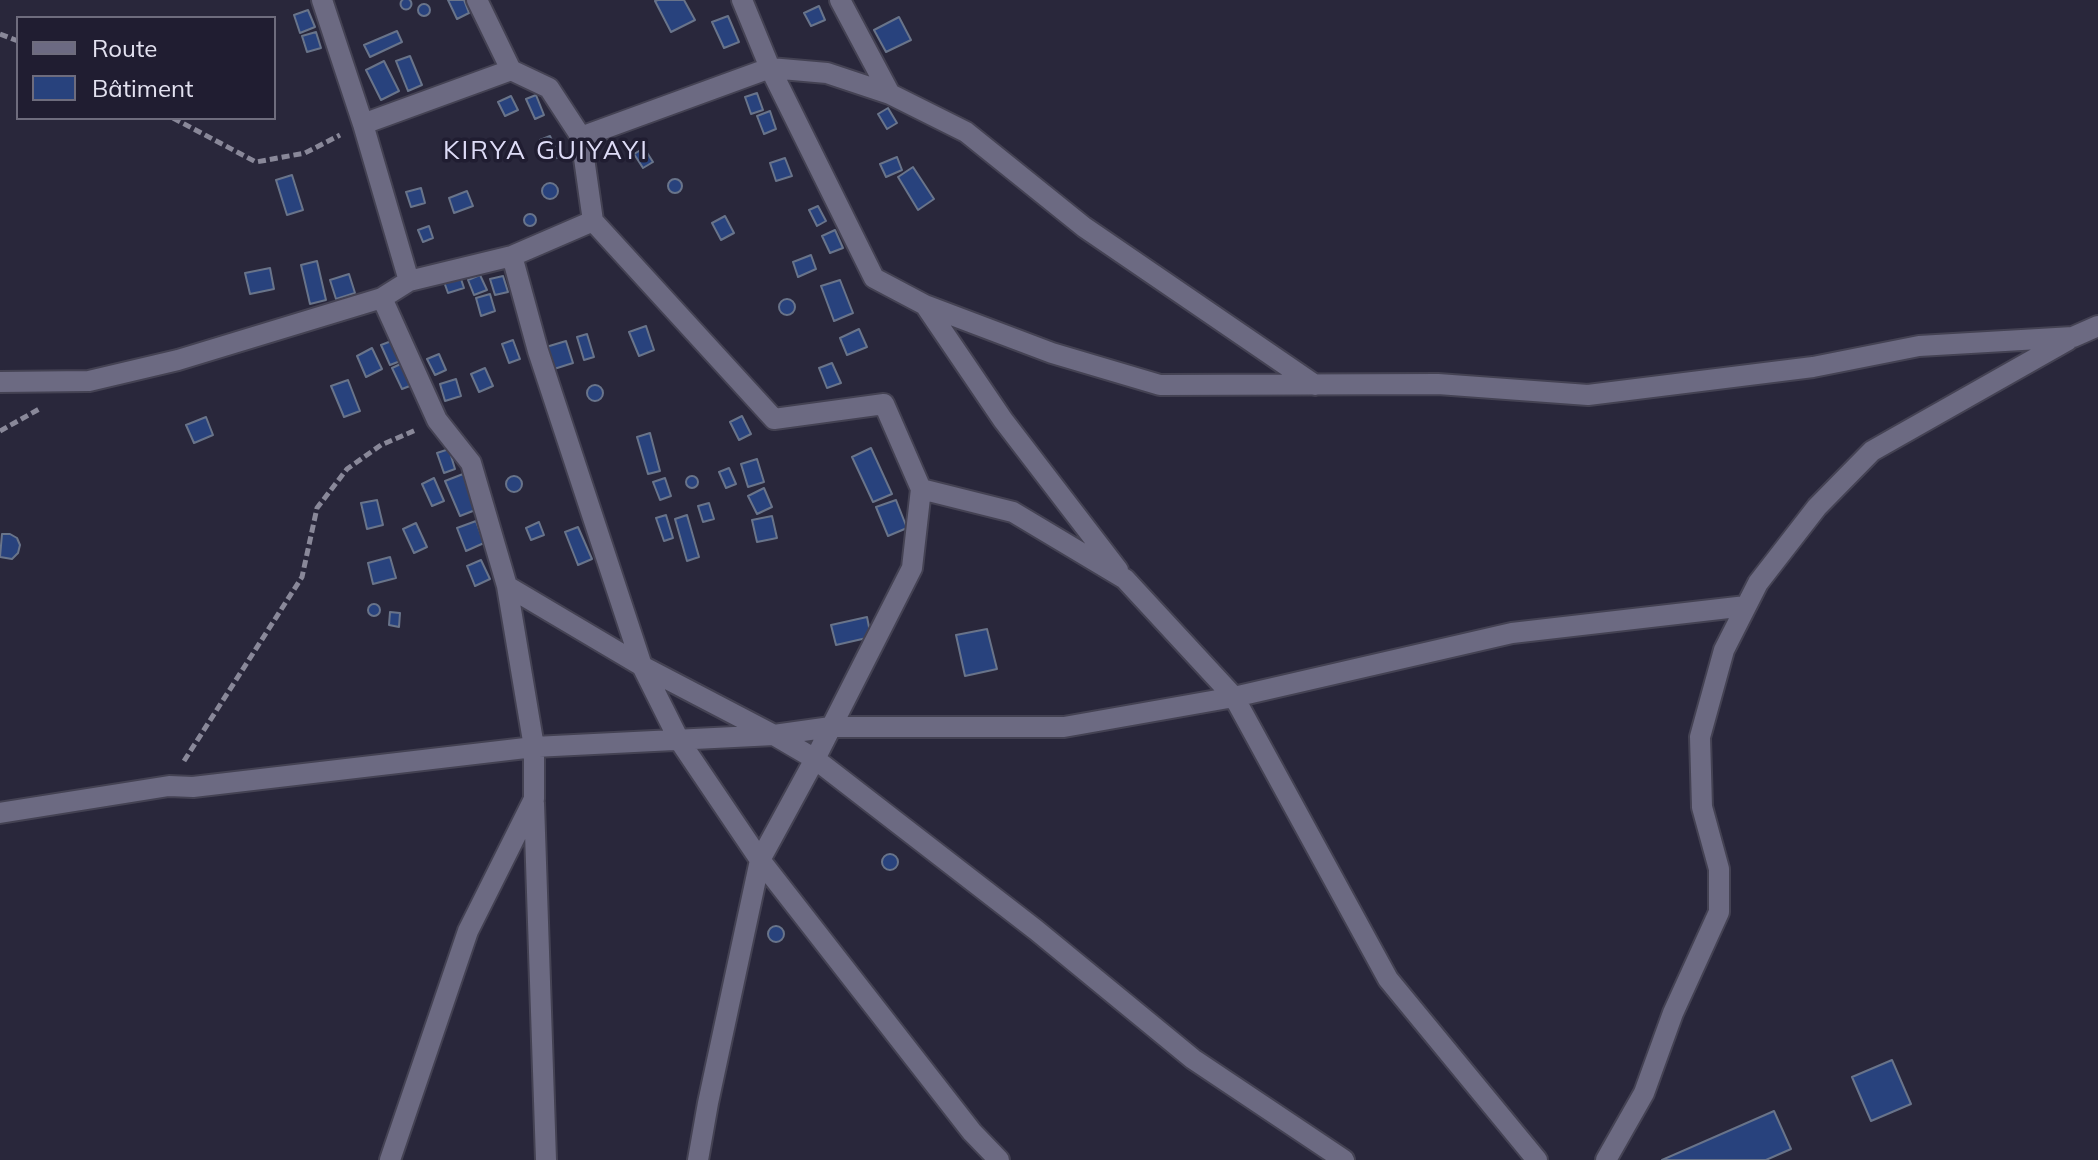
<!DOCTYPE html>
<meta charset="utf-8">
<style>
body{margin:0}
#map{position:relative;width:2098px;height:1160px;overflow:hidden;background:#29273b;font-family:Mulish,sans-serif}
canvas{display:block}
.legend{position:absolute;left:16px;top:16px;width:260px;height:104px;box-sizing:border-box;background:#201d31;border:2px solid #6e6c7d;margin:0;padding:10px 14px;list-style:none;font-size:24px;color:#e3e2f0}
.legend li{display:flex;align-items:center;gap:16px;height:40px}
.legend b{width:40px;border:2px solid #6e6c7d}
</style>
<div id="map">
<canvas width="2098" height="1160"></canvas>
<ul class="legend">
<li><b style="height:10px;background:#6c6a82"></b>Route</li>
<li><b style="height:22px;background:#28427d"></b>Bâtiment</li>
</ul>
</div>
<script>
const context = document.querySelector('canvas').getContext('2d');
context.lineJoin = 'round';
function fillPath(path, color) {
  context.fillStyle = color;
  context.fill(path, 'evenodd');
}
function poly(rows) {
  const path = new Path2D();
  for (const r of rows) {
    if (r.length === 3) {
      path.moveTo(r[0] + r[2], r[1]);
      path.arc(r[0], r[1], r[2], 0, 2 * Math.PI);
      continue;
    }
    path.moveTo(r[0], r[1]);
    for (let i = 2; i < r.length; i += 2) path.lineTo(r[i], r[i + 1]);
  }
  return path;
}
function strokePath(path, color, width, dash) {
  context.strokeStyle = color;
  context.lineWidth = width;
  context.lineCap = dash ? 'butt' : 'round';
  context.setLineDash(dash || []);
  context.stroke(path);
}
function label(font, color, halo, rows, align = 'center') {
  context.font = font + ' Mulish,sans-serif';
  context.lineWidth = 7;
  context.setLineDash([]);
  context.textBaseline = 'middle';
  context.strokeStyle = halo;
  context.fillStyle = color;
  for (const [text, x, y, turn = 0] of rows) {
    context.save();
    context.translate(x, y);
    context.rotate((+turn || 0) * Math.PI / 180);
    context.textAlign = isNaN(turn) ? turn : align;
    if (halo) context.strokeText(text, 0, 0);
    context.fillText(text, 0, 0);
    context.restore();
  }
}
const building = poly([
 [406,4,5.5],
 [448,0,464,0,469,13,457,19,448,0],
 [658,0,684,0,695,20,671,32,655,1,658,0],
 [424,10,6],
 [819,6,825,20,811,26,804,13,819,6],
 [308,10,315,27,300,33,294,15,308,10],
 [728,16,739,42,724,48,712,22,728,16],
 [899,17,911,40,886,52,874,30,899,17],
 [397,31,402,42,370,57,364,45,397,31],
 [316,32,321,48,307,52,302,36,316,32],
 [410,56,422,85,408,91,396,61,410,56],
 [384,61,399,91,381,100,366,70,384,61],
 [757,93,763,110,751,114,745,97,757,93],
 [536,95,544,115,535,119,526,99,536,95],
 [511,96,518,110,505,116,498,102,511,96],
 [888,108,897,123,887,129,878,114,888,108],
 [770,111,776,129,764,134,757,116,770,111],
 [550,136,559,157,548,161,540,140,550,136],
 [644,148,653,162,643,168,634,154,644,148],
 [897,157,902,170,886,177,880,164,897,157],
 [785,158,792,176,776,181,770,163,785,158],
 [913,167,934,199,918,210,898,177,913,167],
 [292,175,303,210,287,215,276,180,292,175],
 [675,186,7],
 [550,191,8],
 [421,188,425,203,411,207,406,192,421,188],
 [467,191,473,206,454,213,449,198,467,191],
 [818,206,826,221,817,226,809,210,818,206],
 [530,220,6],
 [725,216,734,233,721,240,712,223,725,216],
 [429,226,433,238,423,242,418,230,429,226],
 [835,230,843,248,830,253,822,236,835,230],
 [811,255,816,269,798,277,793,262,811,255],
 [317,261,326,300,310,304,301,265,317,261],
 [270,268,274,289,250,294,245,273,270,268],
 [459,273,464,288,448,293,443,279,459,273],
 [349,274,355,293,336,299,330,280,349,274],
 [480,275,487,290,474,295,468,280,480,275],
 [503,276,508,292,495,295,490,279,503,276],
 [840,280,853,313,834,321,821,286,840,280],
 [490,294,495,311,481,316,476,298,490,294],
 [787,307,8],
 [646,326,654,350,639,356,629,332,646,326],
 [859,329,867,347,847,355,840,338,859,329],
 [587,334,594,357,584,360,577,337,587,334],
 [394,340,403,360,390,365,381,345,394,340],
 [513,340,520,359,509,363,502,344,513,340],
 [566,341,573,363,554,369,546,347,566,341],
 [372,348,382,369,366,377,357,356,372,348],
 [439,354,446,370,435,375,427,359,439,354],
 [405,362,415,384,402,389,392,368,405,362],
 [832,363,841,383,827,388,819,368,832,363],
 [485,368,493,386,479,392,471,374,485,368],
 [456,379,461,396,445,401,440,384,456,379],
 [348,380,360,411,344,417,331,386,348,380],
 [595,393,8],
 [742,416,751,434,739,440,730,422,742,416],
 [206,417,213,435,194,443,186,425,206,417],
 [650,433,660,471,648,474,637,437,650,433],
 [871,448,892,494,873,502,852,457,871,448],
 [449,449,455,469,444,473,437,453,449,449],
 [757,459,764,482,748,487,741,464,757,459],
 [729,468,736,484,726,488,719,472,729,468],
 [463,474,478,509,460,516,445,481,463,474],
 [692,482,6],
 [514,484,8],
 [434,478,444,501,432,506,422,484,434,478],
 [665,478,671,496,660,500,653,482,665,478],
 [764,488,772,507,757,514,748,496,764,488],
 [377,500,383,525,367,529,361,503,377,500],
 [896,500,907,528,888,536,876,507,896,500],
 [709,503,714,519,703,522,698,506,709,503],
 [666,515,673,538,664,541,656,518,666,515],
 [687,515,699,557,687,561,675,519,687,515],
 [772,516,777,538,757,542,752,520,772,516],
 [476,521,484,543,466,551,457,528,476,521],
 [539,522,544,535,531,540,526,528,539,522],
 [416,523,427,547,414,553,403,529,416,523],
 [578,527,592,559,578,565,565,532,578,527],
 [2,534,10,534,17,538,20,545,18,553,12,559,0,557,2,534],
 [390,557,396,578,373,584,368,563,390,557],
 [481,560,490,579,475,586,467,566,481,560],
 [374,610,6],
 [390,612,400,613,399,627,389,625,390,612],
 [867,617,871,637,836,645,831,625,867,617],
 [987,629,997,669,965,676,956,635,987,629],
 [890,862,8],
 [776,934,8],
 [1892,1060,1911,1104,1871,1121,1852,1077,1892,1060],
 [1774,1111,1791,1149,1766,1160,1662,1160,1774,1111]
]);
fillPath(building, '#28427d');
strokePath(building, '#69748a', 2);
const minor = poly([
 [322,0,363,124,409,281,382,298,437,420,471,463,507,586,534,747,534,799,468,931,390,1160],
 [477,0,511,70,549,88,581,137,593,221,774,419,884,404,921,489,1013,512,1125,579,1234,697,1388,979,1537,1160],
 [742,0,770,68,874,278,925,305,1003,420,1118,570],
 [840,0,890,94],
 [363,124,511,70],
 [581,137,770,68,827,73,890,94,966,132,1084,227,1315,385],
 [512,256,538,351,642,666,679,740,760,860,972,1132,999,1160],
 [409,281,512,256,593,221],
 [925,305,1052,353,1160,385,1438,384,1588,395,1813,367,1919,346,2073,337,2098,326],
 [0,382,89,381,178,360,382,298],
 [507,586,642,666,774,735,815,759,1036,930,1193,1059,1344,1160],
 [534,803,546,1160],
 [0,813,169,786,193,787,534,747,774,735,831,727,1064,727,1234,697,1512,633,1746,606],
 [698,1160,708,1103,760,860,815,759,912,568,921,489],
 [1606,1160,1644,1093,1673,1013,1719,912,1719,869,1702,807,1700,737,1724,650,1758,583,1817,507,1872,451,2068,340]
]);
strokePath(minor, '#444253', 24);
strokePath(poly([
 [0,34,18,41],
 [173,118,256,162,305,153,340,135],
 [0,431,41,408],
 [184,761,302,577,317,508,347,469,381,445,416,430]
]), '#898899', 5, [8, 4]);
strokePath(minor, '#6c6a82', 20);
context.letterSpacing = '2px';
label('26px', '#dedcf7', '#201d31', [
 ["KIRYA GUIYAYI",546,151]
]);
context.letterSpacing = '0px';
</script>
